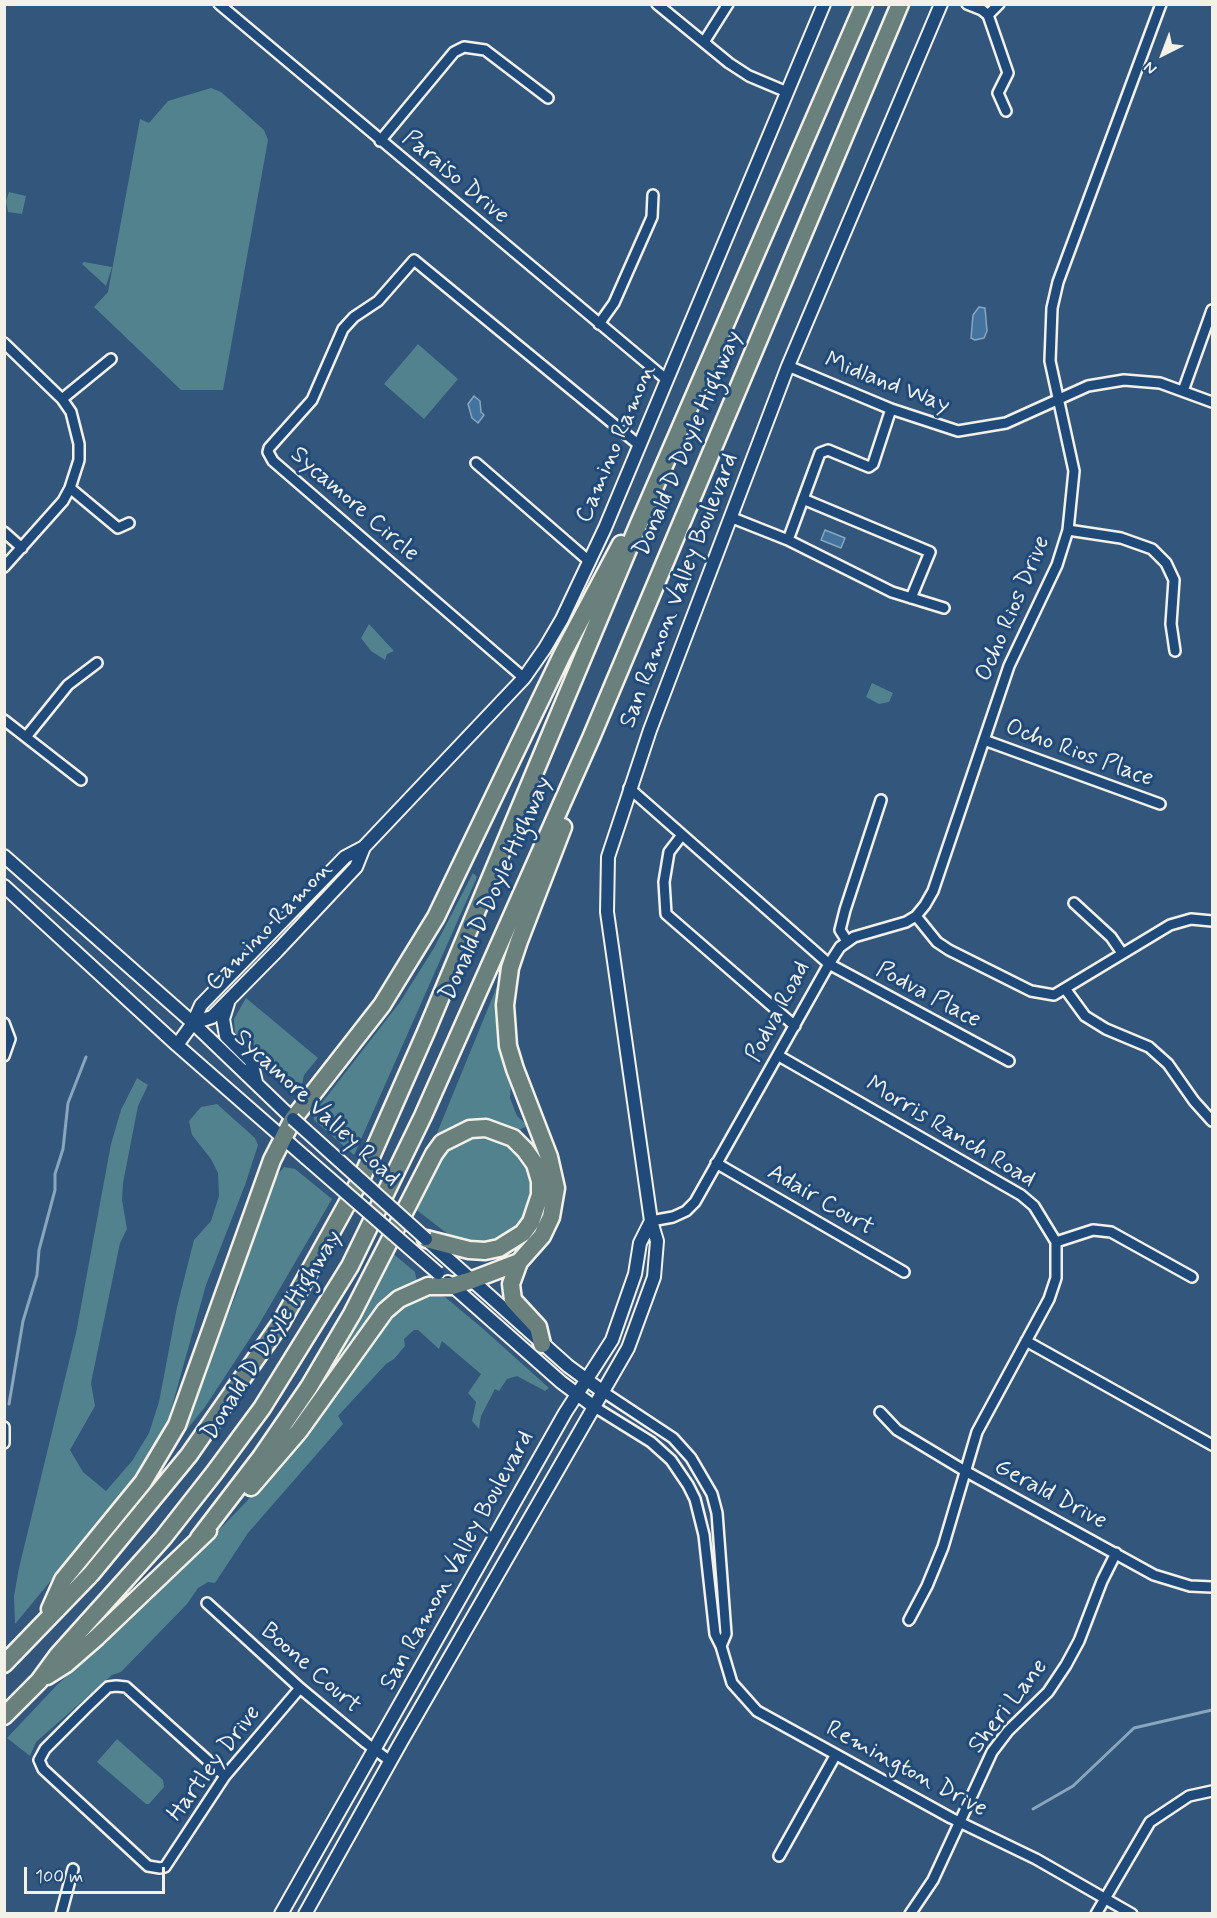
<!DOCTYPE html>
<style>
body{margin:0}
#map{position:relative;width:1217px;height:1918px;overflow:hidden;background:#33567c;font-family:Mynerve,sans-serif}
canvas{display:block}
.frame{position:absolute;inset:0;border:6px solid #f4f1e8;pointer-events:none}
.north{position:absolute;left:1133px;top:24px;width:60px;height:60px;-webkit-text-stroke:4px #1f4a7a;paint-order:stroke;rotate:222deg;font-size:16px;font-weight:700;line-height:24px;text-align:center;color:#f4f1e8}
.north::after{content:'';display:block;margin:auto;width:21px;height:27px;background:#f4f1e8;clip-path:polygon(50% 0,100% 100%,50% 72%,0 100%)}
.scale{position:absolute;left:24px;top:1867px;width:141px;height:27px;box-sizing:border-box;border:3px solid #f4f1e8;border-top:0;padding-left:8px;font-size:18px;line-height:21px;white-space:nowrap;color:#f4f1e8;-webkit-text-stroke:4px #1f4a7a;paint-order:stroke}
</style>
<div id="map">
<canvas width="1217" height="1918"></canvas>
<div class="frame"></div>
<div class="north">N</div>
<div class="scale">100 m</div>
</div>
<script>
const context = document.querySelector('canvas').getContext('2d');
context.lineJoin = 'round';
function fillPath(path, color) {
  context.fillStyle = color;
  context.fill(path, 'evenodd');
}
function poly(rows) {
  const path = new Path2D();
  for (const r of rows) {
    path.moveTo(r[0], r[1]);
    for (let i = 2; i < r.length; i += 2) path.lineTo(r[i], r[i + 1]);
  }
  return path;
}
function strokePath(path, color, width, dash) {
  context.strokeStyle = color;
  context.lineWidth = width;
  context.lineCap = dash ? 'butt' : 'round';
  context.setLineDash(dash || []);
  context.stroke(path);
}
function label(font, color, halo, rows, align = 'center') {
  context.font = font + ' Mynerve,sans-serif';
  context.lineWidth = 6;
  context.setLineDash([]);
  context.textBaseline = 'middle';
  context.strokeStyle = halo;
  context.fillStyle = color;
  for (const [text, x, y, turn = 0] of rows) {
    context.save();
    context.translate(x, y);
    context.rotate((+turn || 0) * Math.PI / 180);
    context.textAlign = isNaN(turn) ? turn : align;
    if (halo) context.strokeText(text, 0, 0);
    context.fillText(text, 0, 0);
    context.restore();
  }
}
fillPath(poly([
 [211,88,221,92,264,130,268,140,223,390,181,390,94,307,108,292,140,119,149,123,168,101],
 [9,192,26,196,22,214,8,212,6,201],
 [84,262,112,267,106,286,82,264],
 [418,344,458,379,424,419,384,384],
 [369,624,394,651,387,654,385,660,371,651,361,638],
 [872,683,893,693,889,702,879,704,866,697],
 [473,873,477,877,354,1155,314,1120,314,1113,400,1002,434,948],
 [498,984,504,1060,511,1084,510,1098,517,1116,528,1126,514,1132,439,1136,437,1133],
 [246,998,318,1058,304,1075,302,1085,299,1082,295,1086,285,1084,235,1033,234,1019],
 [137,1078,148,1085,138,1106,123,1183,122,1200,127,1229,120,1243,91,1383,95,1406,70,1450,83,1472,106,1491,132,1461,149,1433,159,1402,177,1307,194,1240,211,1221,219,1196,218,1173,211,1159,192,1135,189,1121,201,1107,217,1104,255,1138,258,1145,245,1185,206,1285,167,1424,126,1490,15,1624,14,1596,19,1568,76,1333,111,1144,121,1110],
 [473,1138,496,1140,515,1151,526,1166,531,1184,531,1196,520,1223,498,1240,488,1243,470,1243,453,1238,414,1208,441,1156,448,1149],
 [284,1167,295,1169,332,1199,258,1326,205,1407,184,1433,182,1430,239,1287,238,1275,273,1180],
 [390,1251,415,1272,417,1282,400,1288,386,1301,307,1407],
 [434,1294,445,1297,481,1327,549,1388,545,1391,517,1376,507,1379,499,1391,495,1389,481,1416,479,1429,472,1421,476,1402,468,1393,481,1374,442,1341,439,1349,418,1330,414,1330,404,1339,405,1346,394,1359,386,1364,338,1416,343,1424,248,1533,215,1583,208,1582,198,1588,187,1604,121,1672,112,1675,36,1742,30,1756,7,1738,57,1685,159,1592,245,1503,268,1477,383,1324,407,1301],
 [117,1739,163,1780,164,1787,149,1804,146,1804,97,1762]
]), '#51828e');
const water = poly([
 [979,307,985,308,987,331,984,338,975,340,971,338,973,315,979,307],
 [474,396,480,401,481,412,484,415,478,423,472,418,468,404,474,396],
 [825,530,845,538,841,548,821,540,825,530]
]);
fillPath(water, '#43749f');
strokePath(water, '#8aa6bc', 1.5);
strokePath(poly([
 [9,1404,23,1321,37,1275,39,1250,55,1190,55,1174,63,1149,68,1103,86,1057],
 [1033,1809,1073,1786,1134,1728,1212,1710]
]), '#8aa6bc', 3);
const street = poly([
 [219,4,667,380],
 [657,4,729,63,749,76,787,92],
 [967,4,982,10,988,15,1008,73,998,93,1006,111],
 [988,15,999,4],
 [704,42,728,4],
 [380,141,454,52,464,47,485,50,548,98],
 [599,324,614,303,652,217,653,195],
 [4,343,62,399,71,412,79,444,79,460,70,488,63,501,4,567],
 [788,366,891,409,958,431,1006,423,1088,386,1124,380,1160,383,1212,402],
 [1183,391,1212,310],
 [62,399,111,359],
 [476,463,590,562],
 [70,488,118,528,129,523],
 [803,499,930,552,911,598],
 [730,517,788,540,892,592,944,608],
 [1068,530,1121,538,1152,549,1166,563,1174,580,1171,624,1175,651],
 [4,532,22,548],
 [788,540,820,453,828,450,869,467,873,464,891,409],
 [524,678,273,461,268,452,269,448,312,400,343,329,354,317,378,301,414,260,639,445],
 [4,720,81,780],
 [26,737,68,685,97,663],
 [984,740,1160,804],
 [629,788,829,964,695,1202,686,1211,673,1217,651,1221],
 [682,835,669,852,664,882,666,914,795,1026],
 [1074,903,1111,937,1122,953],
 [916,916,937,942,949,950,1031,991,1054,995,1170,925,1191,919,1212,921],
 [847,941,840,930,845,910,881,800],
 [1066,990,1085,1016,1106,1029,1149,1047,1168,1064,1194,1101,1212,1121],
 [4,1023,10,1039,4,1056],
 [779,1056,1021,1195,1034,1206,1056,1242,1056,1278,1049,1299,977,1432,943,1547,927,1586,909,1620],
 [1009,1061,829,964,840,947,854,937,906,922,916,916,925,905,933,891,1009,666,1057,565,1068,530,1074,471,1050,361,1052,308,1058,282,1161,4],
 [716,1163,904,1272],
 [1056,1242,1093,1230,1111,1232,1192,1277],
 [1026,1341,1212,1445],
 [602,1391,673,1438,691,1458,712,1494,717,1513,726,1634,721,1646],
 [593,1406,651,1442,671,1460,688,1485,695,1499,704,1535,715,1634,721,1646,732,1683,757,1711,951,1818,1036,1859,1132,1914],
 [880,1412,897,1430,965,1471,1154,1575,1190,1586,1212,1587],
 [4,1427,4,1443],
 [207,1603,300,1688,366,1743,390,1761],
 [225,1776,126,1687,116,1686,108,1687,85,1709,45,1749,39,1760,43,1769,148,1866,160,1868,165,1867,225,1776,300,1688],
 [779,1856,835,1756],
 [61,1914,73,1869],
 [910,1914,933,1880,992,1752,1008,1731,1048,1692,1066,1665,1079,1641,1102,1581,1116,1553],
 [1096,1914,1150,1822,1189,1796,1212,1791]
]);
const secondary = poly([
 [4,856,193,1023,293,1119],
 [4,886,177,1045,306,1158],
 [228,1003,223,1019,226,1036,251,1061,256,1082],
 [193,1023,212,1017,277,951,356,867,364,847],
 [177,1045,193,1023,201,1005,345,857,364,847,524,678,545,648,562,619,605,528,824,4],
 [428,1241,568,1366,602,1391],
 [448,1282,561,1382,593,1406],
 [281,1914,565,1413,612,1340,635,1274,640,1243,651,1221],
 [305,1914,401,1742,628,1348,654,1277,657,1241,651,1221,607,912,608,857,650,730,788,366,941,4]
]);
const highway = poly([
 [542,1344,538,1327,513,1300,511,1284,519,1262,542,1236,551,1217,556,1188,549,1157,515,1069,508,1046,505,1005,510,968,519,941,563,827],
 [251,1487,299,1431,385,1311,399,1299,428,1286,452,1286,472,1280,519,1262],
 [199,1538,261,1457,309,1387,352,1314,434,1154,442,1143,470,1129,486,1128,513,1138,525,1150,535,1164,540,1181,540,1195,531,1222,523,1233,499,1248,485,1251,469,1250,426,1239],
 [50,1609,63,1580,143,1482,177,1425,272,1160,293,1119,382,1005,436,917,562,655,621,544],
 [4,1664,91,1574,189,1455,282,1321,363,1175,426,1032,637,528,864,4],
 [47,1676,66,1664,97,1637,208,1531],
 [4,1716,39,1681,58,1655,163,1538,214,1473,262,1408,350,1266,423,1116,591,738,900,4]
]);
strokePath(street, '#f4f1e8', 14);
strokePath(secondary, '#f4f1e8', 16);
strokePath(highway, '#f4f1e8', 21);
strokePath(street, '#1f4a7a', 9);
strokePath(secondary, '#1f4a7a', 12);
strokePath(highway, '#6a807d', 16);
const secondaryBridge = poly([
 [293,1119,426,1239],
 [306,1158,438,1273]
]);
strokePath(secondaryBridge, '#f4f1e8', 16, []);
strokePath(secondaryBridge, '#1f4a7a', 12);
label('24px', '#f4f1e8', '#1f4a7a', [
 ["Paraiso Drive",455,178,40],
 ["Midland Way",887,384,21],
 ["Camino Ramon",617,444,-67],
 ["Donald D Doyle Highway",689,444,-67],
 ["Sycamore Circle",354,505,41],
 ["San Ramon Valley Boulevard",680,591,-69],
 ["Ocho Rios Drive",1014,609,-67],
 ["Ocho Rios Place",1079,754,20],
 ["Donald D Doyle Highway",497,889,-66],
 ["Camino Ramon",270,927,-46],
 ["Podva Place",928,996,28],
 ["Podva Road",779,1012,-62],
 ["Sycamore Valley Road",316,1109,43],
 ["Morris Ranch Road",950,1133,31],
 ["Adair Court",820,1201,30],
 ["Donald D Doyle Highway",273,1336,-58],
 ["Gerald Drive",1050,1495,28],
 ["San Ramon Valley Boulevard",458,1561,-61],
 ["Boone Court",310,1669,41],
 ["Sheri Lane",1009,1707,-52],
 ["Hartley Drive",215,1764,-53],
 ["Remington Drive",906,1770,28]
]);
</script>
